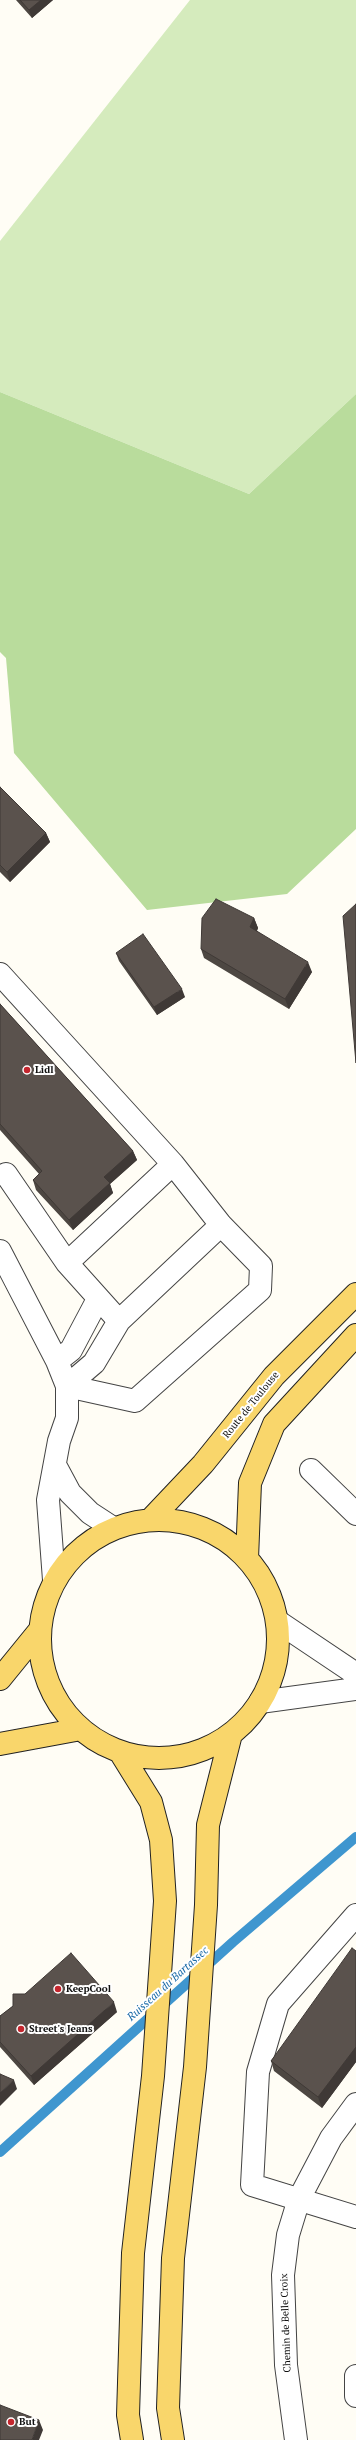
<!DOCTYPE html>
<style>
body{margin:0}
canvas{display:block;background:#fffdf5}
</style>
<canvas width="356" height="2440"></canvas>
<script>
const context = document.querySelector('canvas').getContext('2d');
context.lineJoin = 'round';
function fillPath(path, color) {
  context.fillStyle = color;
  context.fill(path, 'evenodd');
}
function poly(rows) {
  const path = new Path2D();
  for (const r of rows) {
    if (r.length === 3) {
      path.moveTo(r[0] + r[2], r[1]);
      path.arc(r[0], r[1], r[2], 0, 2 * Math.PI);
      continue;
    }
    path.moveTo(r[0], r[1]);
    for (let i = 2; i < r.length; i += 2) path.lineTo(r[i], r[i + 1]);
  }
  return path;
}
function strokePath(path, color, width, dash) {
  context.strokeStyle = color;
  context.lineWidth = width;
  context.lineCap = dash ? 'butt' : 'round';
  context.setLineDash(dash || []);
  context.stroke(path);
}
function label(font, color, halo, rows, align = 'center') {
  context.font = font + ' "PT Serif",serif';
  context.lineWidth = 4;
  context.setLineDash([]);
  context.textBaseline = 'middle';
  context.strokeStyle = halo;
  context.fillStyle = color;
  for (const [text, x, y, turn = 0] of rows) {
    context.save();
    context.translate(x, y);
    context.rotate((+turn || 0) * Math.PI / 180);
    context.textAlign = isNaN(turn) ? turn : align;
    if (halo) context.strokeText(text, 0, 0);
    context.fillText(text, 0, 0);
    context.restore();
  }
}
fillPath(poly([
 [190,0,356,0,356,394,249,494,0,392,0,241]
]), '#d5ebbd');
fillPath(poly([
 [0,392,249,494,356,394,356,829,287,894,147,910,14,753,6,658,0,652]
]), '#b9dc9c');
strokePath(poly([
 [0,2152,233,1942,356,1837]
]), '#3f96cf', 10);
const minor = poly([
 [0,974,173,1164],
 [6,1174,67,1263,119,1321],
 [0,1251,57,1361,67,1386,67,1418,59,1441,48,1500,54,1580],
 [67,1263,173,1164,221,1225,261,1266,260,1290,135,1401,67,1386],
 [57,1361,71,1350,98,1299],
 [67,1386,94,1363,119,1321,221,1225],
 [55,1465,70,1493,90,1513,113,1528],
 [311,1470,356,1514],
 [277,1621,356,1674],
 [260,1702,356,1689],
 [356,1915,278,2004,258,2072,252,2185,356,2217],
 [356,2376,356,2396],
 [296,2440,286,2365,283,2275,288,2235,299,2199,331,2138,356,2104]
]);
const major = poly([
 [150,1520,203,1464,274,1376,356,1294],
 [159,1639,119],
 [247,1559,250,1483,274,1424,356,1335],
 [0,1679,39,1631],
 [0,1744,81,1729],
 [120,1752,151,1802,161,1840,165,1901,153,2076,133,2253,128,2415,132,2440],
 [173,2440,168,2408,173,2258,195,2067,206,1905,208,1825,231,1734]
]);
strokePath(minor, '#444', 24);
strokePath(major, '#222', 24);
strokePath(minor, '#fff', 22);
strokePath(major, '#f9d66b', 22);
fillPath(poly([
 [16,0,53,0,32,18],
 [0,787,46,833,50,842,10,882,0,872],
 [254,918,258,928,257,931,312,972,289,1009,204,958,201,949],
 [116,953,185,997,157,1015,119,961],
 [0,1004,133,1151,137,1160,110,1184,113,1193,73,1230,36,1190,33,1180,39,1174,0,1130],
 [356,1951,356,2062,322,2108,274,2071,271,2061],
 [25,1994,117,2012,34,2085,0,2047,0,2016,13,2006]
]), '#4d4742');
fillPath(poly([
 [41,0,53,0,32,18,29,10],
 [46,833,50,842,10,882,7,872],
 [254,918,258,928,254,936,250,927],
 [308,962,312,972,289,1009,285,999],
 [182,989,185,997,157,1015,154,1007],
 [133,1151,137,1160,110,1184,113,1193,73,1230,69,1220,104,1177],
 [114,2002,117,2012,34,2085,31,2076],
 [356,2047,356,2062,322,2108,318,2097],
 [14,2080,17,2089,0,2106,0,2093],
 [39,2420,43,2430,39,2440,32,2440]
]), '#3f3936');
const building = poly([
 [20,0,41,0,29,10,20,0],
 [0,787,46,833,7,872,0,865,0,787],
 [216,899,254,918,250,927,308,962,285,999,201,949,202,918,216,899],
 [356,904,356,1063,343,916,356,904],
 [143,934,182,989,154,1007,116,953,143,934],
 [0,1004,133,1151,104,1177,110,1183,69,1220,33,1180,42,1171,0,1124,0,1004],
 [352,1948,356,1951,356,2047,318,2097,271,2061,352,1948],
 [71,1953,114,2002,31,2076,0,2042,0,2016,13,2006,13,1994,25,1994,71,1953],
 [0,2074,14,2080,0,2093,0,2074],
 [0,2405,39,2420,32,2440,0,2440,0,2405]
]);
fillPath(building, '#5a524d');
strokePath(building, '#3f3936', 1);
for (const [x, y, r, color] of [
 [27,1070,4,"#c4262e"],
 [58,1989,4,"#c4262e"],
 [21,2029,4,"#c4262e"],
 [11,2422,4,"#c4262e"]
]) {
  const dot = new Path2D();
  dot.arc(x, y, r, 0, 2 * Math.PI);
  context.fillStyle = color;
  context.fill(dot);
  strokePath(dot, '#fff', 1.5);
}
label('bold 10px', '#111', '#fff', [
 ["Lidl",35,1070],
 ["KeepCool",66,1989],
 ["Street's Jeans",29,2029],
 ["But",19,2422]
], 'left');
label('10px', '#111', '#fff', [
 ["Route de Toulouse",251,1405,-51],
 ["Chemin de Belle Croix",286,2323,-92]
]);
label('italic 11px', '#1768a6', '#fff', [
 ["Ruisseau du Bartassec",168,1984,-42]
]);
</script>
